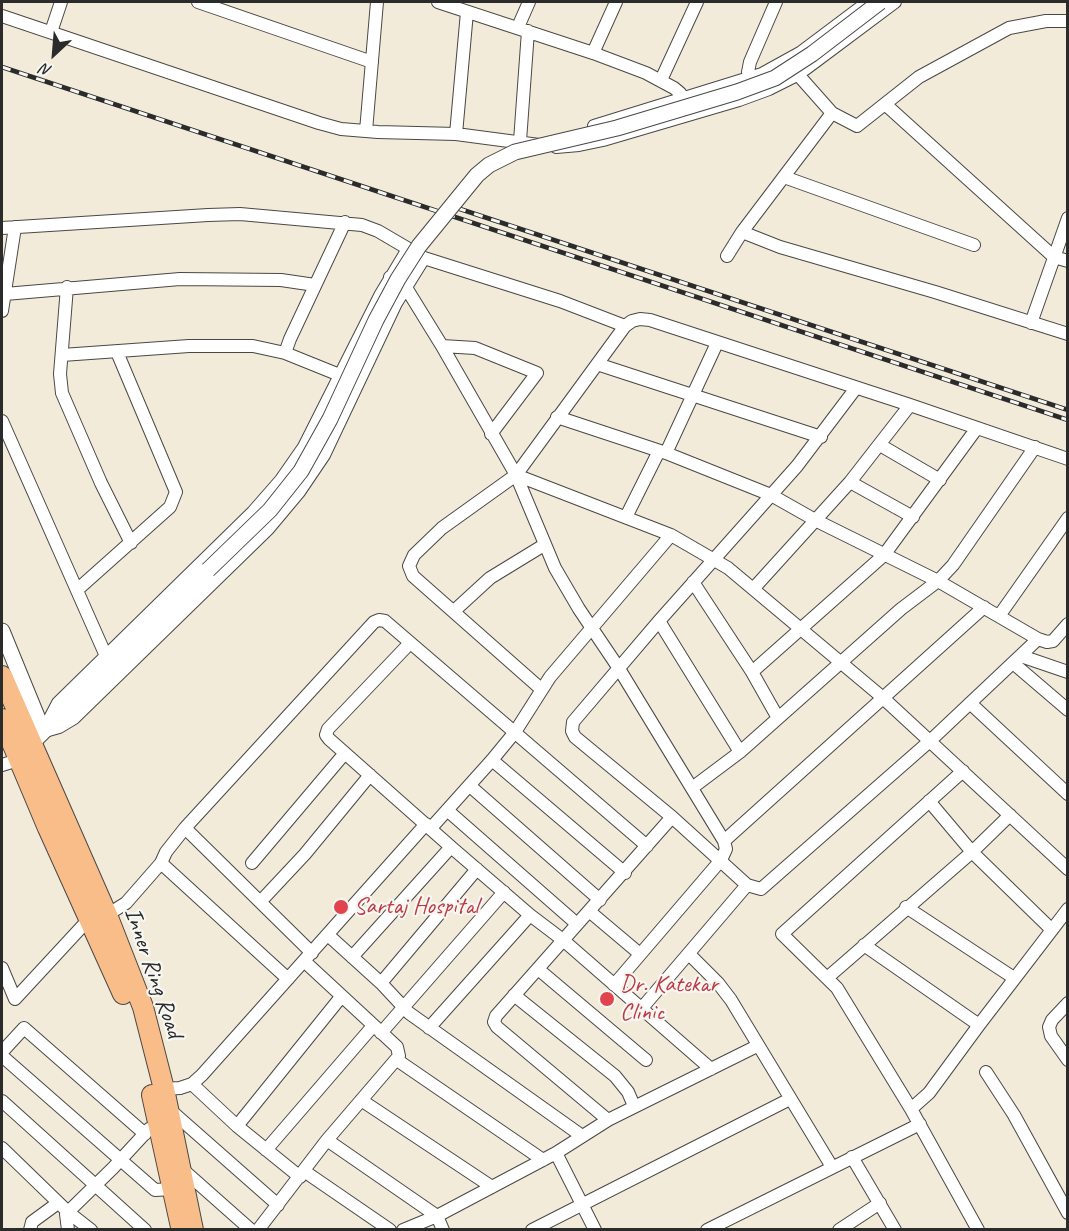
<!DOCTYPE html>
<style>
body{margin:0}
#map{position:relative;width:1069px;height:1231px;overflow:hidden;background:#f3ebda;font-family:Caveat,sans-serif}
canvas{display:block}
.frame{position:absolute;inset:0;border:3px solid #2b2b2b;pointer-events:none}
.north{position:absolute;left:24px;top:24px;width:60px;height:60px;-webkit-text-stroke:4px #f6f6f2;paint-order:stroke;rotate:206deg;font-size:16px;font-weight:700;line-height:24px;text-align:center;color:#2b2b2b}
.north::after{content:'';display:block;margin:auto;width:21px;height:27px;background:#2b2b2b;clip-path:polygon(50% 0,100% 100%,50% 72%,0 100%)}
</style>
<div id="map">
<canvas width="1069" height="1231"></canvas>
<div class="frame"></div>
<div class="north">N</div>
</div>
<script>
const context = document.querySelector('canvas').getContext('2d');
context.lineJoin = 'round';
function poly(rows) {
  const path = new Path2D();
  for (const r of rows) {
    path.moveTo(r[0], r[1]);
    for (let i = 2; i < r.length; i += 2) path.lineTo(r[i], r[i + 1]);
  }
  return path;
}
function strokePath(path, color, width, dash) {
  context.strokeStyle = color;
  context.lineWidth = width;
  context.lineCap = dash ? 'butt' : 'round';
  context.setLineDash(dash || []);
  context.stroke(path);
}
function label(font, color, halo, rows, align = 'center') {
  context.font = font + ' Caveat,sans-serif';
  context.lineWidth = 4.5;
  context.setLineDash([]);
  context.textBaseline = 'middle';
  context.strokeStyle = halo;
  context.fillStyle = color;
  for (const [text, x, y, turn = 0] of rows) {
    context.save();
    context.translate(x, y);
    context.rotate((+turn || 0) * Math.PI / 180);
    context.textAlign = isNaN(turn) ? turn : align;
    if (halo) context.strokeText(text, 0, 0);
    context.fillText(text, 0, 0);
    context.restore();
  }
}
const minor = poly([
 [198,2,372,62],
 [438,2,593,53,646,73,674,88,680,93,685,106],
 [2,16,319,123,341,129,378,132,456,134,539,145],
 [518,27,529,2],
 [51,32,61,2],
 [593,53,616,2],
 [793,69,832,113],
 [661,80,697,2],
 [751,84,748,72,750,62,776,2],
 [885,104,1054,257,1068,261],
 [594,126,762,74,800,53,868,2],
 [366,131,377,2],
 [456,134,467,12],
 [520,141,528,31],
 [556,147,579,145,603,140,739,100,769,89,797,75,816,61,895,2],
 [784,177,974,245],
 [2,228,208,215,240,214,362,225,378,231,424,258,560,301,625,326],
 [742,232,780,247,935,292,1068,334],
 [727,256,742,232,832,113,857,126,919,77,1009,28,1046,21,1068,21],
 [390,277,405,286,442,346,516,475,555,568,579,609,618,667,724,841,726,849,721,860,614,985],
 [67,287,60,374,62,393,101,483,131,543],
 [5,294,180,279,281,280,315,285],
 [2,311,15,227],
 [1031,323,1068,218],
 [442,346,475,348,537,373,491,434],
 [285,353,290,339,345,222],
 [62,355,189,346,253,346,285,353,347,378],
 [597,364,821,437],
 [856,388,797,466,659,621,573,722,572,731,575,737,672,817,747,885,761,889,931,740,1038,639],
 [557,417,666,453,771,495,817,521,938,581,1038,639,1047,642,1053,641,1068,624],
 [2,421,106,656],
 [880,445,940,480],
 [666,453,717,343],
 [516,475,671,535,728,568,882,697,1068,869],
 [850,482,913,517],
 [626,517,659,451],
 [693,582,752,672,778,718],
 [754,588,850,482,910,405],
 [77,590,170,507,176,492,117,352],
 [454,611,490,578,544,545],
 [999,616,1068,518],
 [659,621,740,752],
 [410,643,328,729,326,735,329,739,451,847],
 [1021,656,1068,672],
 [1013,663,1068,710],
 [752,672,884,555,977,428],
 [541,689,413,576,409,566,414,555,442,528,516,475,625,326,632,321,640,319,650,320,910,405,1068,459],
 [970,703,1068,794],
 [45,728,58,703,253,512,281,480,304,447,381,294,408,249],
 [45,731,59,727,74,718,268,529,299,492,324,455,396,303,424,258],
 [492,760,625,873],
 [2,765,18,760],
 [963,771,782,934,837,988,911,1109,978,1230],
 [470,786,600,900],
 [692,788,740,752,901,609,938,581,953,565,1035,447],
 [929,801,972,852,1052,930],
 [447,810,577,924],
 [185,828,312,953],
 [431,828,492,760,515,732,550,677,671,535],
 [724,841,984,607],
 [161,863,288,979],
 [252,863,345,753],
 [261,901,305,854,370,775],
 [906,907,1014,978],
 [589,911,640,954],
 [107,915,126,903,161,863,166,852,185,828,374,622,379,620,385,621,647,846],
 [328,935,381,983,409,1013,582,1136],
 [864,945,979,1025],
 [689,954,718,983,731,1000,832,1167],
 [352,957,451,847,530,915,563,940,711,1069],
 [2,968,15,999,89,919],
 [538,969,646,1060],
 [827,978,972,852,1010,815],
 [381,983,477,869],
 [514,995,615,1076,628,1092,634,1106],
 [1068,1003,1052,1020,1049,1027,1051,1036,1068,1060],
 [642,1008,747,885],
 [429,1028,530,915],
 [381,1033,504,892],
 [2,1052,24,1028,145,1134],
 [2,1056,155,1190,172,1189],
 [397,1060,543,1160],
 [986,1072,1014,1115,1068,1213],
 [192,1084,237,1126,300,1177],
 [164,1089,180,1088,192,1084,202,1075,426,824],
 [361,1100,492,1187],
 [2,1101,145,1230],
 [169,1109,278,1205],
 [911,1109,929,1093,979,1025,1068,909],
 [608,1120,497,1027,494,1022,496,1016,672,817],
 [237,1126,341,997],
 [327,1140,437,1216,443,1230],
 [2,1148,68,1212,91,1230],
 [266,1150,373,1026],
 [556,1153,595,1230],
 [852,1157,895,1230],
 [181,1168,251,1230],
 [304,1171,390,1230],
 [30,1230,32,1222,58,1203],
 [68,1230,66,1214,113,1168,149,1129],
 [258,1230,327,1140,399,1056,397,1047,304,961],
 [403,1230,437,1216,556,1153,608,1120,757,1046],
 [532,1230,790,1099],
 [707,1230,920,1124],
 [839,1230,880,1203]
]);
const tertiary = poly([
 [2,631,43,731],
 [30,745,208,570]
]);
const trunk = poly([
 [2,676,107,915,143,1007,164,1089,193,1230],
 [2,719,48,828,123,994],
 [152,1095,181,1227]
]);
strokePath(minor, '#494845', 14);
strokePath(tertiary, '#494845', 17);
strokePath(trunk, '#494845', 22);
strokePath(minor, '#fff', 12);
strokePath(tertiary, '#fff', 15);
strokePath(trunk, '#f8bd89', 20);
const rail = poly([
 [2,67,1068,420],
 [457,208,1068,410]
]);
strokePath(rail, '#2b2b2b', 5);
strokePath(rail, '#f6f6f2', 3, [9]);
const tertiaryBridge = poly([
 [208,570,270,510,301,471,330,419,376,320,398,279,419,246,477,175,489,165,515,152,617,128,737,92,775,78,812,54,880,2]
]);
strokePath(tertiaryBridge, '#494845', 17, []);
strokePath(tertiaryBridge, '#fff', 15);
for (const [x, y, r, color] of [
 [341,907,8,"#e0444e"],
 [607,999,8,"#e0444e"]
]) {
  const dot = new Path2D();
  dot.arc(x, y, r, 0, 2 * Math.PI);
  context.fillStyle = color;
  context.fill(dot);
  strokePath(dot, '#f6f6f2', 2);
}
label('24px', '#be3a42', '#f6f6f2', [
 ["Sartaj Hospital",354,907],
 ["Dr. Katekar",620,985],
 ["Clinic",620,1013]
], 'left');
label('24px', '#2b2b2b', '#f6f6f2', [
 ["Inner Ring Road",153,973,71]
]);
</script>
